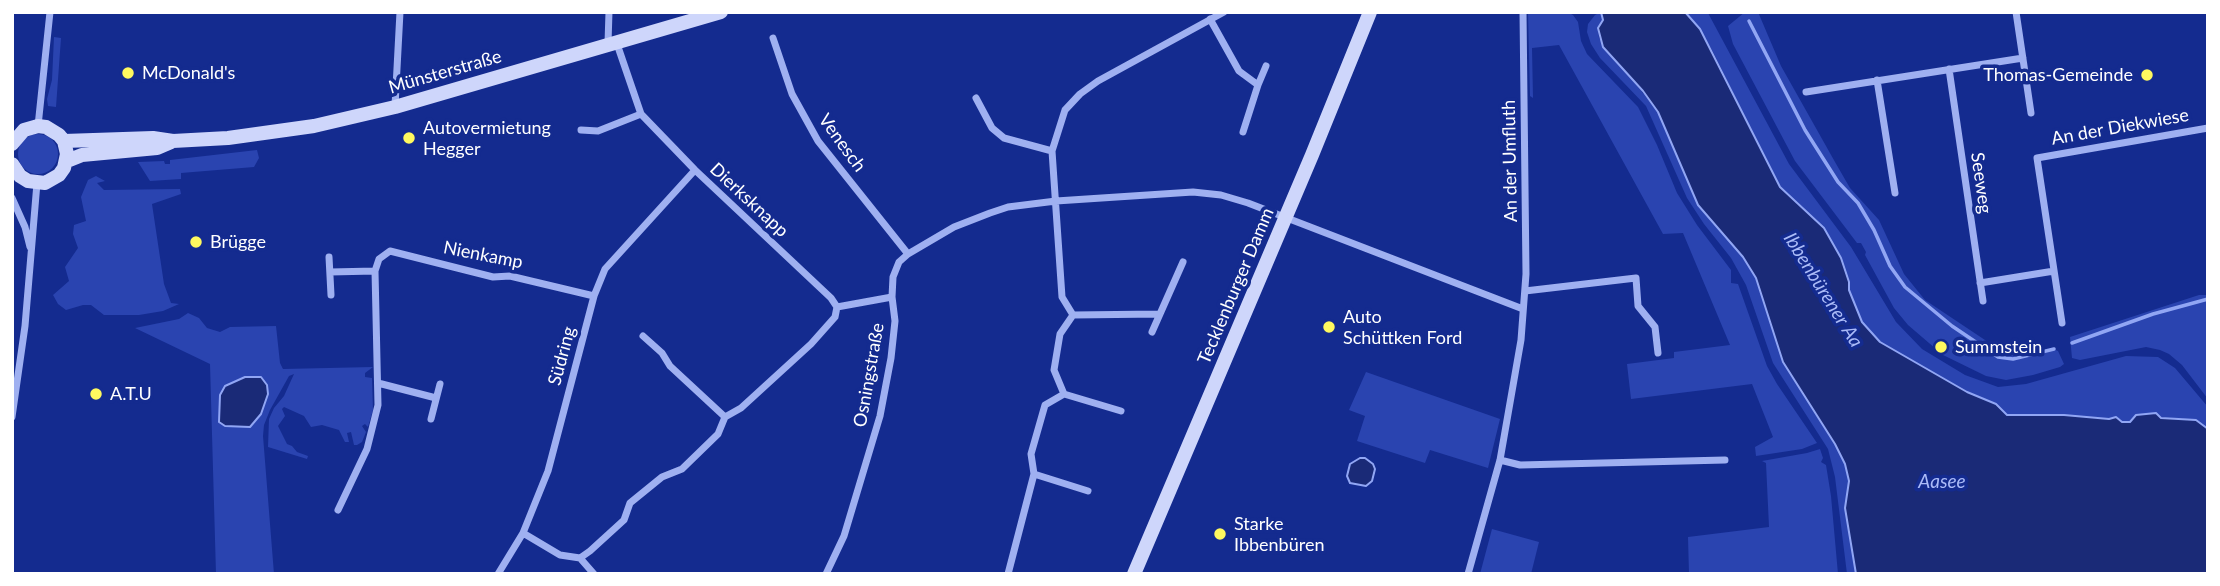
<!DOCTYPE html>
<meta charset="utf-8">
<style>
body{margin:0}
#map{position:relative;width:2220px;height:586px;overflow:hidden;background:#142b8f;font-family:Lato,sans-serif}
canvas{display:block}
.frame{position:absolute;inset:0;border:14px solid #fff;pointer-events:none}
</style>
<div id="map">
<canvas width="2220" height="586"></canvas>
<div class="frame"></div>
</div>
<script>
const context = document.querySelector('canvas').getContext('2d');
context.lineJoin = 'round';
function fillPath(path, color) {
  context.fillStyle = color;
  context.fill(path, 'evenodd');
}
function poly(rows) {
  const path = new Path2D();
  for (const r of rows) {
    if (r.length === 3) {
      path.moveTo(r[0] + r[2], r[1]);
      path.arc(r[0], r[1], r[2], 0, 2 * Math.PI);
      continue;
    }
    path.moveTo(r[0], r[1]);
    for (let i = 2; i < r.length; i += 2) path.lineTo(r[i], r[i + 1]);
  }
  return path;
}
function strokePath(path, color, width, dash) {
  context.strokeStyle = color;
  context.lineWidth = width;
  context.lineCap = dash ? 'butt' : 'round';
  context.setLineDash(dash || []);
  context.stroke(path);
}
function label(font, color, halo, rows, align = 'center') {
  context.font = font + ' Lato,sans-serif';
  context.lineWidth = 7;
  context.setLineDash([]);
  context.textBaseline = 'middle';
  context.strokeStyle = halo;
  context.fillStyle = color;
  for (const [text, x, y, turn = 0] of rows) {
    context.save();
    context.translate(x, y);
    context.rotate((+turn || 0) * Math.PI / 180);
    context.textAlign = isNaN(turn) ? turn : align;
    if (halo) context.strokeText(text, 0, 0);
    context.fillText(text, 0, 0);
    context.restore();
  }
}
fillPath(poly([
 [1528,12,1567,12,1573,15,1578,22,1581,41,1587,54,1638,107,1657,145,1677,193,1697,225,1731,270,1731,283,1738,284,1767,366,1777,384,1817,443,1802,449,1756,456,1755,447,1773,437,1752,384,1631,399,1627,364,1674,358,1674,352,1730,345,1683,233,1663,234,1559,45,1532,48,1533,98,1530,96],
 [1601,12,1603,20,1598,28,1599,38,1658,112,1698,205,1743,257,1756,278,1783,362,1835,444,1845,465,1849,481,1845,508,1856,574,1847,574,1835,477,1828,449,1773,363,1746,285,1731,258,1704,224,1687,198,1646,106,1600,58,1591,44,1587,32,1588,24,1595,15],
 [1685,12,1708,13,1789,164,1851,247,1896,322,1922,349,1965,375,1998,387,2026,384,2126,356,2158,357,2175,368,2208,407,2208,429,2196,420,2136,415,2130,422,2064,415,2007,415,1996,404,1967,392,1880,342,1862,322,1849,290,1849,282,1824,229,1780,187,1713,52,1700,29],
 [1745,12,1758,12,1781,66,1835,162,1850,188,1879,220,1904,274,1925,300,2003,352,2027,355,2053,349,2058,351,2064,364,2060,367,2033,375,2006,380,1986,376,1943,355,1908,325,1894,308,1865,255,1866,252,1861,243,1857,243,1795,161,1733,44,1728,26],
 [54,37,61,38,56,107,48,106,47,99,52,80],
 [38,154,20],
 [257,150,259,158,254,167,181,173,181,179,150,181,138,162,164,161,165,164,170,164,170,160],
 [96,176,105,181,97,183,104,190,180,189,181,194,152,204,164,284,171,303,179,304,163,311,139,315,104,315,91,305,83,305,66,310,58,304,53,295,69,281,65,267,78,248,73,234,74,225,86,221,81,197,88,180],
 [2199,295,2208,295,2208,399,2182,365,2169,354,2160,350,2146,347,2080,360,2072,358,2070,337],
 [188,313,199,318,207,328,220,332,230,327,276,326,280,363,283,369,373,367,365,373,365,377,372,378,373,410,368,427,365,424,362,426,366,432,362,442,357,445,354,445,351,432,347,433,349,442,345,442,339,430,322,425,311,427,304,416,284,407,282,409,285,416,278,426,287,444,292,446,297,452,308,456,307,459,268,447,269,419,274,408,284,396,294,374,289,376,270,410,264,425,263,436,274,574,216,574,210,364,135,328,179,319],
 [1366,372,1500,419,1488,468,1430,450,1425,463,1357,441,1365,416,1349,410],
 [1820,449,1823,458,1821,462,1826,465,1831,496,1838,574,1689,574,1688,537,1769,527,1766,463,1762,461,1807,453],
 [1492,529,1539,542,1531,574,1480,574]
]), '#2a44b0');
const water = poly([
 [1601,12,1685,12,1700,29,1780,187,1824,228,1841,258,1849,282,1849,290,1862,322,1880,342,1967,392,1996,404,2007,415,2064,415,2109,419,2116,417,2122,422,2130,422,2136,415,2156,413,2161,418,2196,420,2208,429,2208,574,1856,574,1845,508,1849,481,1845,464,1835,444,1783,362,1756,278,1743,257,1698,205,1658,112,1643,91,1603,47,1598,28,1603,20,1601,12],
 [245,377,261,377,267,385,268,394,261,414,250,427,225,426,219,422,220,395,225,386,245,377],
 [1360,458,1365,458,1373,464,1375,469,1372,481,1366,486,1350,483,1347,476,1350,464,1360,458]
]);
fillPath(water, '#1a2a77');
strokePath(water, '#91a6f4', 2);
strokePath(poly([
 [1749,21,1805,130,1838,182,1858,203,1874,230,1890,266,1905,287,1952,326,1998,357,2013,359,2054,349],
 [2072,343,2153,314,2208,299]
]), '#91a6f4', 3.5);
strokePath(poly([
 [2016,12,2031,113],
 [1210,19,1239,71,1258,85,1243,132],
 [773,38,792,94,818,141,908,254],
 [616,41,641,114,695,170,831,298,837,307,892,297],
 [608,43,609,12],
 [1949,69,1983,301],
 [1877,80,1895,193],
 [1258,85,1266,66],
 [1806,92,2023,58],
 [976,98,992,128,1004,138,1052,151],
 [395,106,400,12],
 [38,126,50,12],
 [581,130,598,131,641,114],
 [12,198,25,227,30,247],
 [329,257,331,295],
 [330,272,375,271],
 [1980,283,2054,271],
 [1525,291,1636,278,1638,306,1655,327,1658,353],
 [1073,315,1159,314],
 [2062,323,2037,158,2208,128],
 [1152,332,1183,262],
 [643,336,662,353,670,366,725,417],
 [378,383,436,398],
 [1064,394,1121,411],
 [12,417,25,326,37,183],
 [431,419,440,384],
 [1500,460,1520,465,1725,460],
 [1034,474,1088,491],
 [338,510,367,449,378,405,375,271,379,259,390,251,493,277,510,276,594,296],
 [523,533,560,555,580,558,590,551,624,520,630,503,662,477,682,469,718,434,725,417,741,408,811,344,835,317,837,307],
 [580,558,594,574],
 [498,574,523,533,548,471,594,296,605,269,695,170],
 [826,574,844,536,880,416,891,358,895,321,892,297,893,277,899,262,908,254,954,227,990,213,1008,207,1056,201,1193,192,1221,195,1248,203,1523,309],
 [1008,574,1034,474,1031,454,1045,405,1064,394,1054,370,1060,334,1073,315,1062,297,1052,151,1065,110,1080,94,1098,81,1224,12],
 [1468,574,1500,460,1521,340,1526,274,1523,12]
]), '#9fb0f1', 7);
strokePath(poly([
 [64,141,153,138,173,141,228,138,314,126,395,107,721,12],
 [12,144,24,130,38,126,46,127,59,135,64,141,67,154,64,168,59,175,45,183,28,181,20,176,12,164],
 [67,161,82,155,157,148,171,142],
 [1134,574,1312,155,1370,12]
]), '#ced6fb', 14);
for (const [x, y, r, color] of [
 [128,73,7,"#fff95f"],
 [2147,75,7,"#fff95f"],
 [409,138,7,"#fff95f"],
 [196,242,7,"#fff95f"],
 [1329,327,7,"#fff95f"],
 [1941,347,7,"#fff95f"],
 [96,394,7,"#fff95f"],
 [1220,534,7,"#fff95f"]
]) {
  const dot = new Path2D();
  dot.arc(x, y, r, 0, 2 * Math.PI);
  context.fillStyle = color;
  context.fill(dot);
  strokePath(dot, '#142b8f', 2.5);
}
label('18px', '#fff', '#142b8f', [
 ["Münsterstraße",445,72,-16],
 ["An der Diekwiese",2120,127,-10],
 ["Venesch",842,143,54],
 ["An der Umfluth",1510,161,-91],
 ["Seeweg",1981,183,82],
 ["Dierksknapp",749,200,43],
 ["Nienkamp",483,255,11],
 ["Tecklenburger Damm",1236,286,-67],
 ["Südring",562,356,-75],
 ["Osningstraße",869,375,-80]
]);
label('18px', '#fff', '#142b8f', [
 ["McDonald's",142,73],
 ["Thomas-Gemeinde",2133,75,"right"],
 ["Autovermietung",423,128],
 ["Hegger",423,149],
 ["Brügge",210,242],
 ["Auto",1343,317],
 ["Schüttken Ford",1343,338],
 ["Summstein",1955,347],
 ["A.T.U",110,394],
 ["Starke",1234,524],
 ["Ibbenbüren",1234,545]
], 'left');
label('italic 19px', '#abbbf8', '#142b8f', [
 ["Ibbenbürener Aa",1823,290,58],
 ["Aasee",1942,482]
]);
</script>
